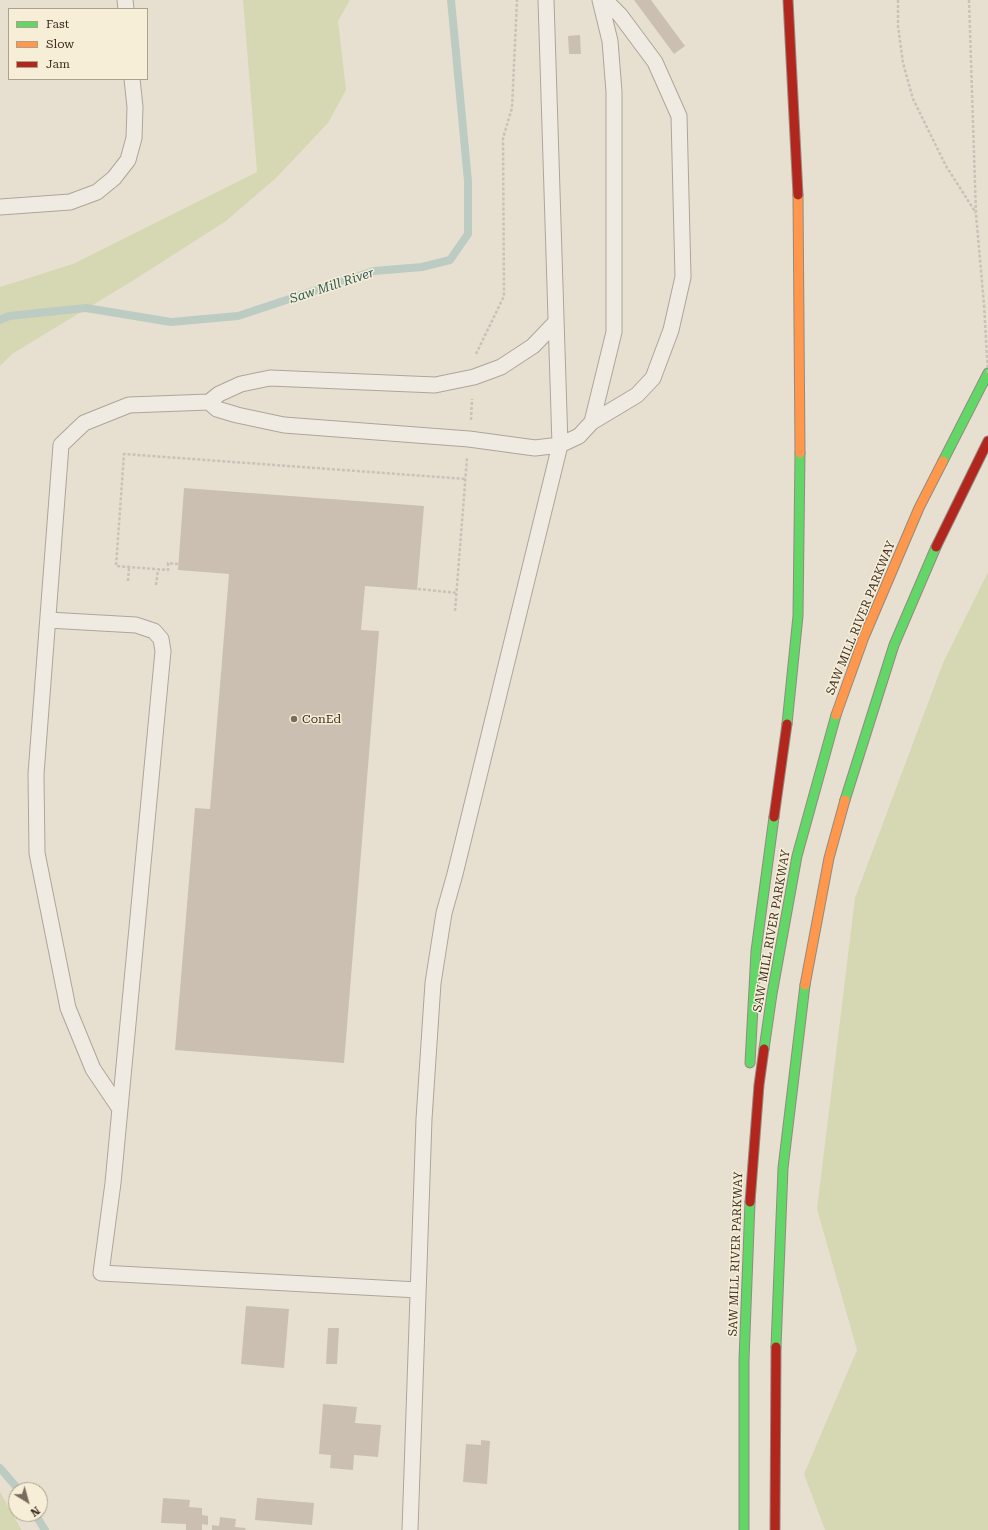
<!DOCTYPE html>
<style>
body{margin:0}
#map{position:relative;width:988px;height:1530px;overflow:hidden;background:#e7e0d1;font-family:"Roboto Serif",serif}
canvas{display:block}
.legend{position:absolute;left:8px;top:8px;width:140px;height:72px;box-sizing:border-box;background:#f7eed8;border:1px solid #ada18e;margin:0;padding:5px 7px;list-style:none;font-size:12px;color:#3d2e20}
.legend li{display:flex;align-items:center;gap:8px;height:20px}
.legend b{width:20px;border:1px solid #ada18e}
.north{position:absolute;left:8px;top:1482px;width:40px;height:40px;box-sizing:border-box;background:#f7eed8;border:1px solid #ada18e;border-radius:50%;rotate:143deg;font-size:11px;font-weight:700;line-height:16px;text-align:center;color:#3d2e20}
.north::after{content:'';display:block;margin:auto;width:14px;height:18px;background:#786c5e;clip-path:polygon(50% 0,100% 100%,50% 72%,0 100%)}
</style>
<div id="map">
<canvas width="988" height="1530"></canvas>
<ul class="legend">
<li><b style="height:5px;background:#63d668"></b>Fast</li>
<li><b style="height:5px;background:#ff974d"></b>Slow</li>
<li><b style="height:5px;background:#b3261e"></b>Jam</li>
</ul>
<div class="north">N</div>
</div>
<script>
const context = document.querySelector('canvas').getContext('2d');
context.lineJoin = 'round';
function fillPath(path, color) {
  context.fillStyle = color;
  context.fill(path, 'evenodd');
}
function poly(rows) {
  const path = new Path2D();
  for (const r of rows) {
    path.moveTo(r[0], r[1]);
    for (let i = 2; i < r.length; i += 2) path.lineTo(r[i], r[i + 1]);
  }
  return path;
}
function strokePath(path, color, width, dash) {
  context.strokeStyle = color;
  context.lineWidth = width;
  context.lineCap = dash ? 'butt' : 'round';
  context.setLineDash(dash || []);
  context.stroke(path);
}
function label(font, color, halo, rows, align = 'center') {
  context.font = font + ' "Roboto Serif",serif';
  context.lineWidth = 3;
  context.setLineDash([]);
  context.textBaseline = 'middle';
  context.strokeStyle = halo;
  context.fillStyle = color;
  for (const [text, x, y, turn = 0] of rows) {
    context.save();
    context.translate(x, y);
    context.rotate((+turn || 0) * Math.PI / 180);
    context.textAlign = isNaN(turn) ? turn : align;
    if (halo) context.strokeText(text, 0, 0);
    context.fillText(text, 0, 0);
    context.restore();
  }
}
fillPath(poly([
 [243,0,350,0,338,21,346,90,328,123,276,178,226,221,137,278,12,354,0,366,0,287,73,264,257,172],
 [988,572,988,1530,825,1530,804,1474,857,1350,817,1209,855,898,943,663],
 [0,1492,21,1529,21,1530,0,1530]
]), '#d6d7b3');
strokePath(poly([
 [0,320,9,316,86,308,171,322,238,316,374,271,422,267,450,260,468,234,468,181,451,0],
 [0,1468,19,1490],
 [35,1514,45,1530]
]), '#bcccc2', 8);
fillPath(poly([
 [634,0,651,0,685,46,674,54],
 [580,35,581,54,569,54,568,36],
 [184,488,424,506,417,590,365,586,361,630,379,631,344,1063,175,1050,195,808,210,809,229,574,178,570],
 [246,1306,289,1309,284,1368,241,1364],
 [328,1328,339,1328,337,1364,326,1364],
 [323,1404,357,1407,355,1423,381,1425,378,1457,354,1455,353,1470,330,1468,331,1455,319,1454],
 [481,1440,490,1441,487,1484,463,1482,466,1444,481,1445],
 [163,1498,190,1500,189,1507,202,1508,202,1515,208,1516,208,1525,202,1524,202,1530,186,1530,186,1524,161,1523],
 [257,1498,314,1503,312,1525,255,1520],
 [220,1517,236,1519,235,1527,246,1528,245,1530,212,1530,212,1525,219,1526]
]), '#cbbfb2');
const lane = poly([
 [125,0,126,9],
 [0,207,70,202,97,192,114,178,128,160,134,138,135,107,132,79],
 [209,402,217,409,237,415,284,425,469,439,535,448,560,445,579,436,592,422,614,332,614,92,610,41,600,0],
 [592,422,637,395,653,378,671,330,683,277,679,116,655,62,620,15,605,0],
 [48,620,136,625,154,631,161,639,163,651,113,1183,101,1273,418,1290],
 [120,1109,93,1069,68,1008,37,853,36,774,61,445,84,423,129,405,209,402,219,394,241,384,270,378,435,385,474,377,501,367,533,346,556,322],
 [410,1530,424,1119,433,983,444,913,455,874,560,445,546,0]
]);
const fast = poly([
 [943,461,988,373],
 [787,724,798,616,800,453],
 [845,800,894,645,936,547],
 [764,1049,772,994,797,856,836,715],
 [750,1063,756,951,774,817],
 [776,1347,783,1168,805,985],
 [744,1530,744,1360,750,1202]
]);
const slow = poly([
 [798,195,800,453],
 [836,715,864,637,919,508,943,461],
 [805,985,829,858,845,800]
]);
const jam = poly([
 [788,0,798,195],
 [936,547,988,441],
 [774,817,787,724],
 [750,1202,759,1085,764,1049],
 [775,1530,776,1347]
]);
strokePath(lane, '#ada599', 17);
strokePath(fast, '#928b80', 11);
strokePath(slow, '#928b80', 11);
strokePath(jam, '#928b80', 11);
strokePath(poly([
 [898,0,898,26,903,63,913,99,946,166,976,213],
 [969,0,976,214,984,305],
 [476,354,504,296,503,138,512,108,517,0],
 [471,420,472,399],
 [178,564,168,563,168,570,116,566,124,454,466,479],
 [128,581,129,568],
 [156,585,158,570],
 [418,589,457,593],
 [455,611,467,458]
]), '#c8c2b9', 2.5, [3, 2]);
strokePath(lane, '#efebe3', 15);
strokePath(fast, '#63d668', 9);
strokePath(slow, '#ff974d', 9);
strokePath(jam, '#b3261e', 9);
strokePath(poly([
 [984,305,988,373]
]), '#c8c2b9', 2.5, [3, 2]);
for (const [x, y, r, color] of [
 [294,719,4,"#786c5e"]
]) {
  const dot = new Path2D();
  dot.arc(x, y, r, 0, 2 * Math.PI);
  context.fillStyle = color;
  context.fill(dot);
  strokePath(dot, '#f7eed8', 1.5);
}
label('12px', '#3d2e20', '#f7eed8', [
 ["SAW MILL RIVER PARKWAY",861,618,-68],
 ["SAW MILL RIVER PARKWAY",772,931,-80],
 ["SAW MILL RIVER PARKWAY",736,1254,-88]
]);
label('12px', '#3d2e20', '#f7eed8', [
 ["ConEd",302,719]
], 'left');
label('italic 13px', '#2f5d5a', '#f7eed8', [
 ["Saw Mill River",332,286,-18]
]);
</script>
